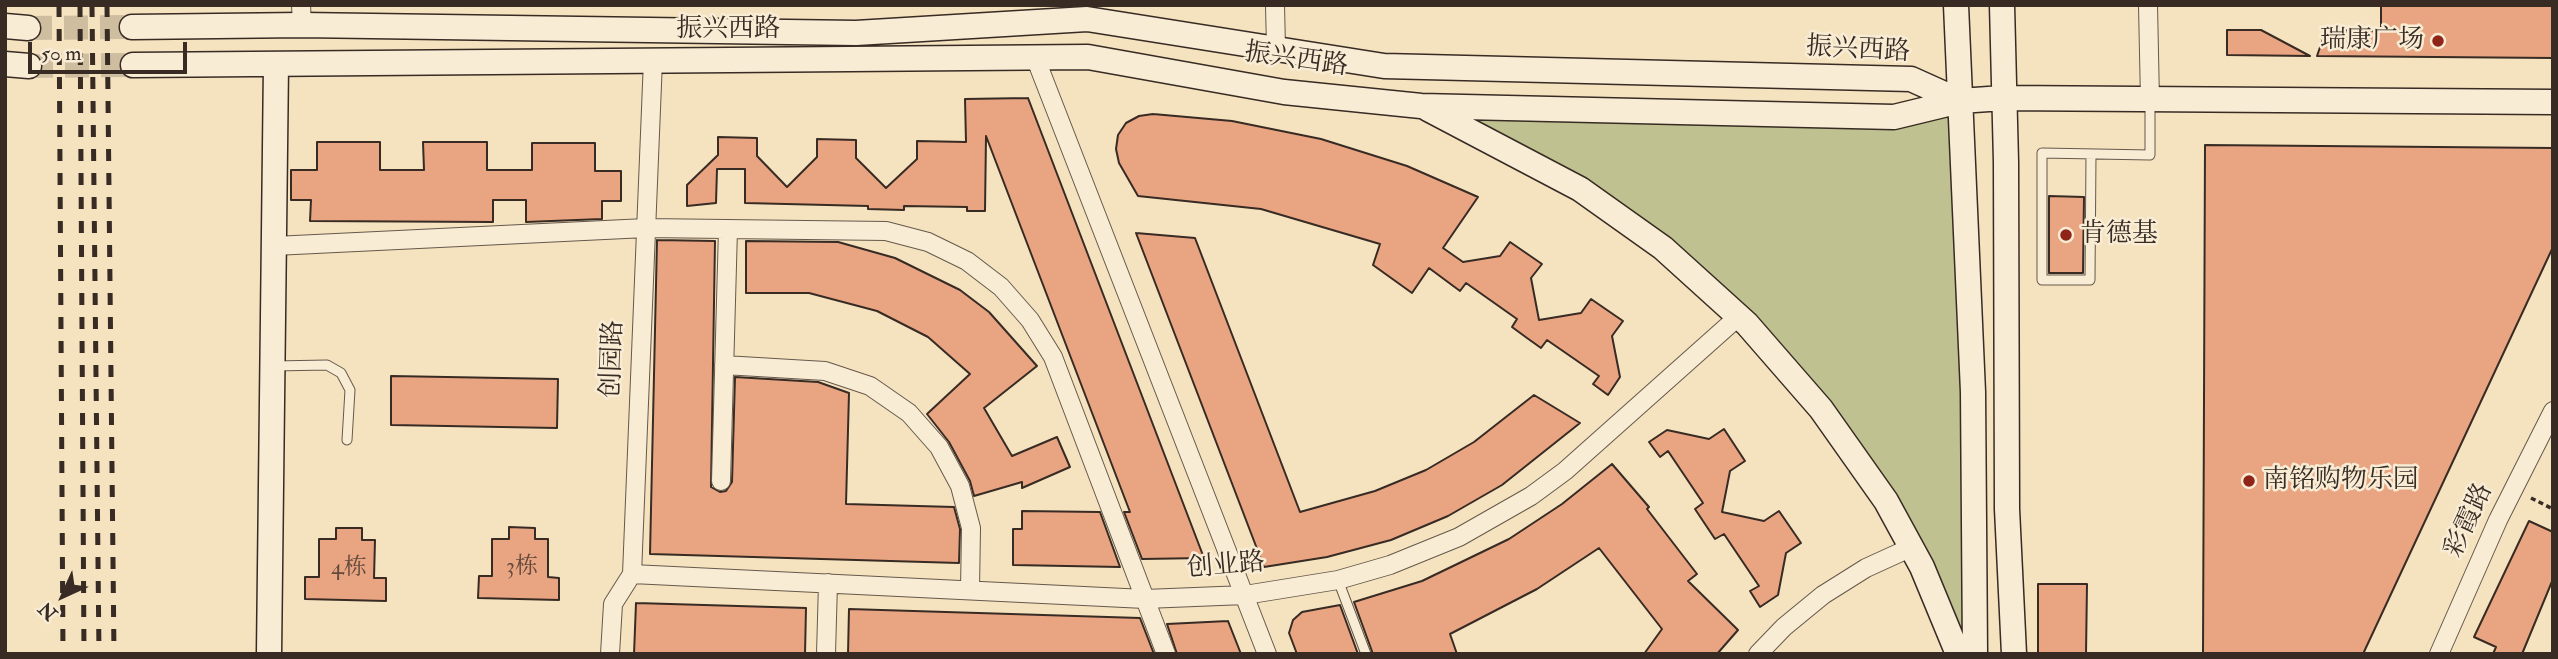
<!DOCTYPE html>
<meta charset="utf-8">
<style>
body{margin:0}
#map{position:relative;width:2558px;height:659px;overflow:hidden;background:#f5e2bf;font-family:"IM FELL Double Pica",serif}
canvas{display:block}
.frame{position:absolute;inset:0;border:7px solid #372b24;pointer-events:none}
.north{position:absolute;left:28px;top:561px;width:70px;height:70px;-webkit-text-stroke:5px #f8ecd5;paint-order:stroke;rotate:225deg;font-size:19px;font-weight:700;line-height:28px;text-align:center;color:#372b24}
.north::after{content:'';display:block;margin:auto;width:24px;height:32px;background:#372b24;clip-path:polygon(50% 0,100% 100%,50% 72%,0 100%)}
.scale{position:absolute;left:28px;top:42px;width:159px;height:32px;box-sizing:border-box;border:4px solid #372b24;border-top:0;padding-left:9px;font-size:21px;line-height:24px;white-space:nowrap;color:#372b24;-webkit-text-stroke:5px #f8ecd5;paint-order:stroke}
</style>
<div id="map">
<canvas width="2558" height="659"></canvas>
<div class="frame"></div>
<div class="north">N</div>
<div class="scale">50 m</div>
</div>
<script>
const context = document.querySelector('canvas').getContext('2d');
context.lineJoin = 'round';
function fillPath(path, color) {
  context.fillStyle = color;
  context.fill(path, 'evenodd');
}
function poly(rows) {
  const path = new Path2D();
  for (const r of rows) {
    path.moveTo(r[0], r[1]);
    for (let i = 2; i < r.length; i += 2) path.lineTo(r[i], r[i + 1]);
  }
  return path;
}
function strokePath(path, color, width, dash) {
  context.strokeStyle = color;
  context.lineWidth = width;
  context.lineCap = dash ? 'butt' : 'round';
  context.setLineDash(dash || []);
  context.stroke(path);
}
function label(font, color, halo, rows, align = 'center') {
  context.font = font + ' "IM FELL Double Pica","Noto Serif SC",serif';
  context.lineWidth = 5;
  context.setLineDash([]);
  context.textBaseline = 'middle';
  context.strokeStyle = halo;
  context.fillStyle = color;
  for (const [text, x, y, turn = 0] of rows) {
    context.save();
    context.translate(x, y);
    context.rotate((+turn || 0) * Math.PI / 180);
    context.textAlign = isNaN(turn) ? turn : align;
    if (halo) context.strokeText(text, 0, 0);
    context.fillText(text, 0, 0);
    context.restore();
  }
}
fillPath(poly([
 [1421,106,1960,107,1974,654,1821,409,1663,249]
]), '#bfc290');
const building = poly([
 [2381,5,2553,5,2553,58,2317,56,2326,30,2381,31,2381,5],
 [2227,30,2261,30,2310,56,2227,55,2227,30],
 [1028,98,1085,247,1204,558,1142,559,1124,512,1130,512,986,136,985,211,967,211,967,207,904,206,904,210,868,209,868,206,745,203,745,169,717,169,716,203,687,206,687,185,718,155,718,137,757,138,757,156,787,187,817,157,817,139,856,140,856,158,886,188,917,159,917,141,966,142,965,99,1028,98],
 [1153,114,1232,121,1321,139,1407,166,1478,197,1443,248,1463,262,1500,256,1510,242,1542,264,1531,278,1539,320,1581,313,1591,299,1623,321,1612,336,1620,377,1608,395,1593,384,1599,376,1547,340,1541,348,1527,338,1512,327,1517,319,1466,283,1460,291,1429,268,1412,293,1373,265,1380,244,1261,209,1138,196,1119,163,1116,149,1118,135,1126,123,1139,116,1153,114],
 [317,142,380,142,380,170,424,170,423,142,487,142,487,170,532,170,532,143,595,143,595,171,621,171,621,201,602,201,602,219,526,222,526,200,493,200,493,222,310,221,311,200,291,200,291,170,317,170,317,142],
 [2205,145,2553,148,2553,247,2363,654,2203,654,2205,145],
 [2049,196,2084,197,2083,273,2049,273,2049,196],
 [1136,233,1195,238,1300,512,1375,491,1426,470,1474,442,1534,395,1580,423,1502,485,1448,516,1391,540,1327,557,1264,567,1136,233],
 [657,240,715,241,711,487,720,492,726,491,732,482,735,377,818,382,849,393,846,504,954,507,960,529,959,563,650,554,657,240],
 [746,241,838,242,895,258,960,290,989,312,1037,366,984,408,1012,456,1057,437,1070,467,1022,488,1022,482,974,496,970,481,949,442,927,414,970,374,928,337,877,311,809,293,746,293,746,241],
 [391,376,558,379,557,428,391,425,391,376],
 [1724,429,1745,461,1730,471,1722,512,1764,521,1779,511,1801,543,1786,553,1778,595,1760,607,1750,591,1759,586,1724,534,1715,539,1695,509,1703,503,1668,451,1660,457,1649,442,1667,430,1709,439,1724,429],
 [1612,464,1649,507,1647,509,1697,574,1688,581,1738,630,1717,654,1644,654,1662,629,1599,548,1537,589,1450,634,1457,654,1373,654,1354,602,1422,581,1509,539,1562,504,1612,464],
 [1022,511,1100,512,1120,567,1013,565,1013,529,1022,529,1022,511],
 [2529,521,2553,532,2553,579,2522,654,2493,654,2496,647,2474,637,2529,521],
 [509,527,535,528,535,539,548,539,548,577,559,578,559,600,478,598,479,576,492,576,492,539,509,539,509,527],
 [336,528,362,528,362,540,375,540,374,578,386,578,386,601,305,599,305,577,319,577,319,539,336,539,336,528],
 [2038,584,2087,584,2086,654,2038,654,2038,584],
 [636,603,806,608,805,654,634,654,636,603],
 [1340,605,1358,654,1297,654,1289,633,1293,620,1302,612,1340,605],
 [849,609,1140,618,1154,654,848,654,849,609],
 [1228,621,1241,654,1177,654,1167,624,1228,621]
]);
fillPath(building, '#e9a582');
strokePath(building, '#372b24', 2);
strokePath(poly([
 [28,28,132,27],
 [29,66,133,65]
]), '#cfbda0', 24, [24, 12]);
const lane = poly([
 [2091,154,2090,280,2042,280,2042,153,2150,155,2150,102],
 [274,366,327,365,341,373,350,390,347,440],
 [1338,580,1366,654]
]);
const street = poly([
 [301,5,302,25],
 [1275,5,1276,48],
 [2148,5,2150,101],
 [1035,57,1267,654],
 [274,246,646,228,886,231,928,242,967,261,1001,287,1030,320,1053,357,1166,654],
 [724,365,825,371,870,386,909,413,939,447,960,486,971,528,970,590],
 [721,481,728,229],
 [632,574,1145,599,1245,595,1338,580,1390,565,1459,537,1531,496,1565,471,1739,316],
 [610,654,613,604,632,574,653,60],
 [826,654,828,583],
 [1758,654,1784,627,1823,595,1866,568,1912,547],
 [2439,654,2498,520,2553,411]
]);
const secondary = poly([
 [1956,5,1973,392,1975,654],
 [2002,5,2006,162,2007,509,2014,654],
 [5,26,28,28],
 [132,27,302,25,856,33,1087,19,1384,66,1911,79,1960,101],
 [5,64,29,66],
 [133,65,1088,57,1284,92,1421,106,1894,117,1960,101,2003,98,2553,102],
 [1428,109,1580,189,1663,248,1747,324,1821,409,1886,501,1922,567,1958,654],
 [269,654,276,64]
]);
strokePath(lane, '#66594b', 11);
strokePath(street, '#66594b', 20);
strokePath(secondary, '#372b24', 27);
strokePath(poly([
 [2531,498,2553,509]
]), '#372b24', 3.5, [5, 3.5]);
strokePath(lane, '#f8ecd5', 9);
strokePath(street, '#f8ecd5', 18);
strokePath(secondary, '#f8ecd5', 24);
strokePath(poly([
 [59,5,63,654],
 [80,5,84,654],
 [92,5,99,654],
 [107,5,114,654]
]), '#372b24', 5, [12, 12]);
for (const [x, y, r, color] of [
 [2438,41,7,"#8f2418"],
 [2066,235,7,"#8f2418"],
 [2249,481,7,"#8f2418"]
]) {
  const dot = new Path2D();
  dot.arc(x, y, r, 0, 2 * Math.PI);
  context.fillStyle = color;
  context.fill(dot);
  strokePath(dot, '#f8ecd5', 2.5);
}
label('23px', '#644a3c', null, [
 ["3栋",522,568],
 ["4栋",349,569]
]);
label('26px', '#372b24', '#f8ecd5', [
 ["振兴西路",728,30],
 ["振兴西路",1858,51,3],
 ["振兴西路",1296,61,8],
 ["创园路",614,359,-88],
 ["彩霞路",2470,521,-65],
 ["创业路",1226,567,-5]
]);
label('26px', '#372b24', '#f8ecd5', [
 ["瑞康广场",2424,41,"right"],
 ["肯德基",2080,235],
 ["南铭购物乐园",2263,481]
], 'left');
</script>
